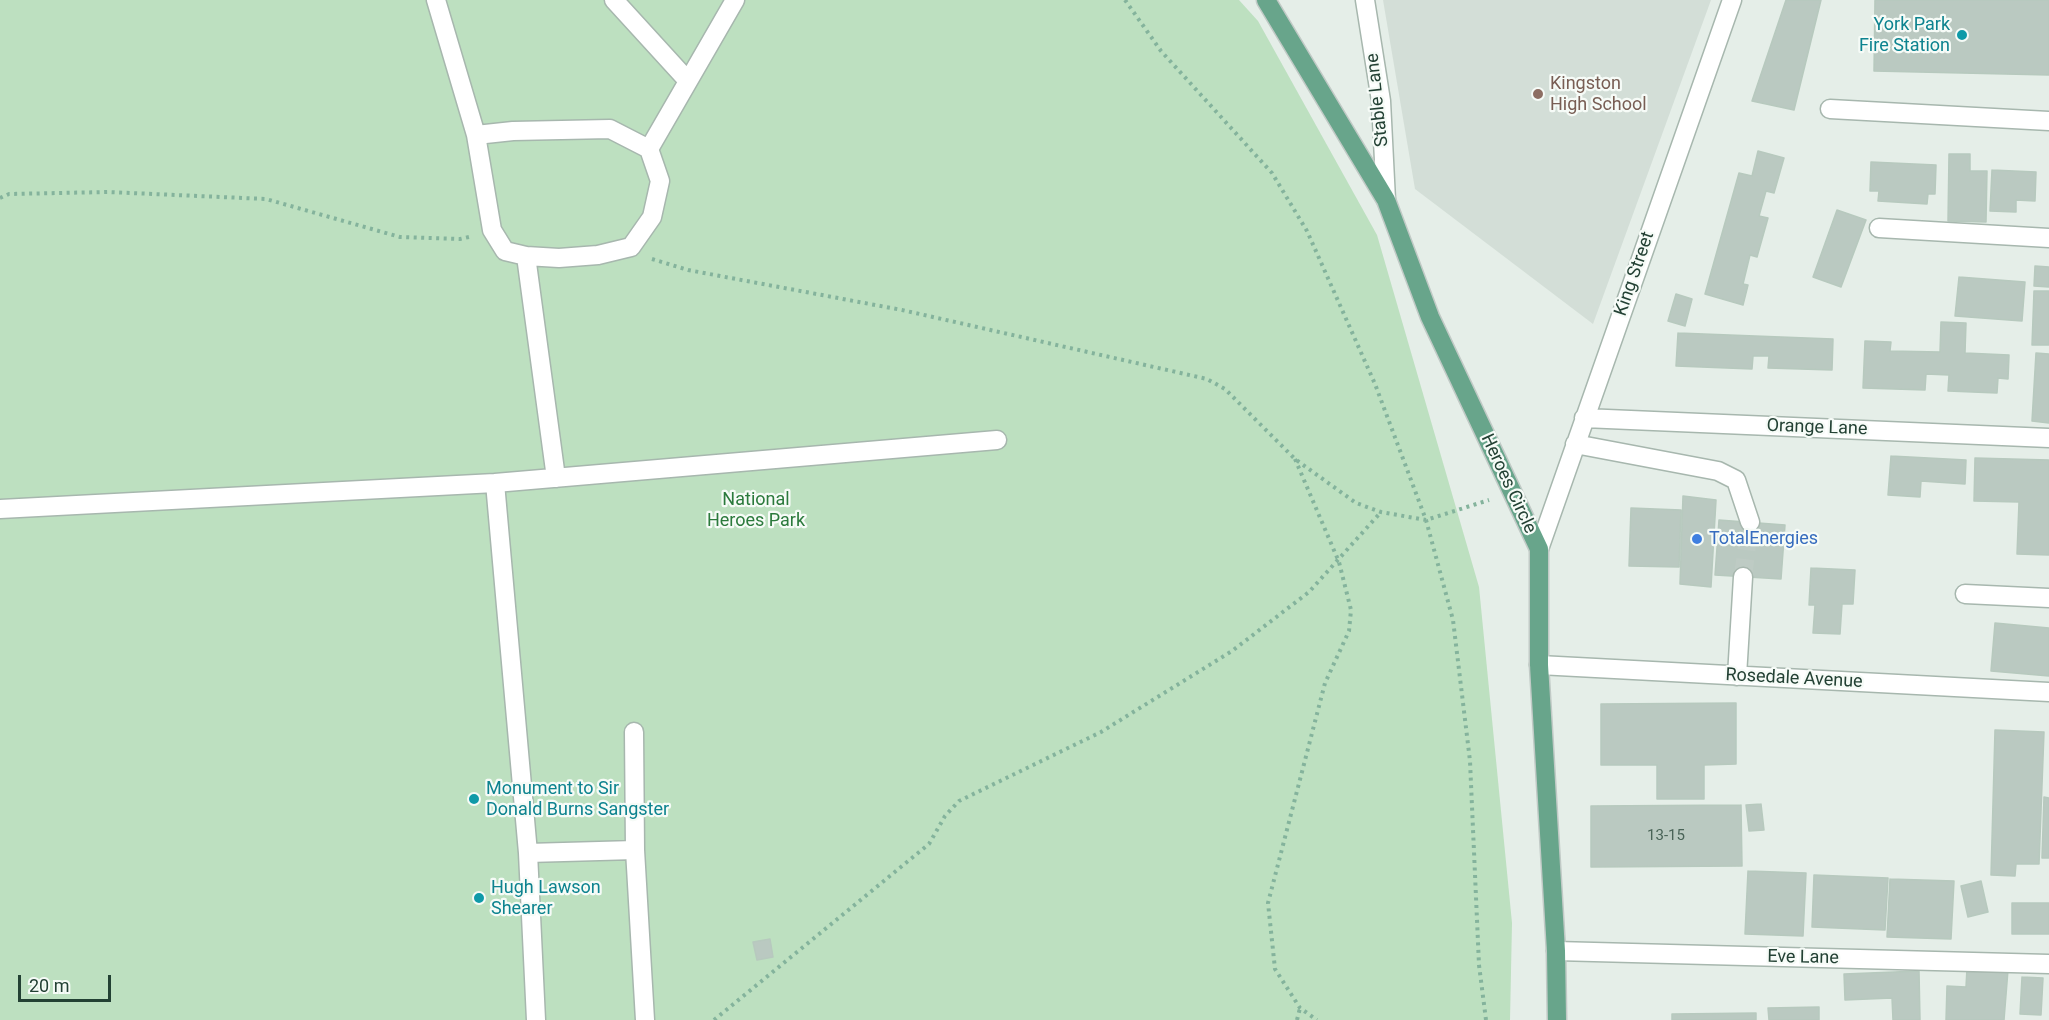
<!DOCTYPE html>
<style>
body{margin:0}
#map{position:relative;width:2049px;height:1020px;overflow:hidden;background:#e5eee8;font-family:Roboto,sans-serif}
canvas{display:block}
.scale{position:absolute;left:18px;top:975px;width:93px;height:27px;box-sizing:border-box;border:3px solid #234134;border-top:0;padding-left:8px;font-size:18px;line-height:21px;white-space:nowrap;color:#234134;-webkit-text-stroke:4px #f6fbf7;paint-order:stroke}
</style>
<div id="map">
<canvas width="2049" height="1020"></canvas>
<div class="scale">20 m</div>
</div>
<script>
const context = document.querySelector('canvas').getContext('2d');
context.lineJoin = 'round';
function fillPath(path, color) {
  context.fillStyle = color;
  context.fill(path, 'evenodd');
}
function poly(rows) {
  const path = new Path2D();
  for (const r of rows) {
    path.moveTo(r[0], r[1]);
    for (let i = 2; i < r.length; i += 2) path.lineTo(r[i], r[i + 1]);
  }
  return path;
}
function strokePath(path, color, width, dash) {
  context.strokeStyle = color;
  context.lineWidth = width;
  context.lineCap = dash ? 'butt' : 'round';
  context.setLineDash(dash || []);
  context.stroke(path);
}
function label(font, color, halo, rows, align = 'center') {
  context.font = font + ' Roboto,sans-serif';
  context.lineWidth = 4.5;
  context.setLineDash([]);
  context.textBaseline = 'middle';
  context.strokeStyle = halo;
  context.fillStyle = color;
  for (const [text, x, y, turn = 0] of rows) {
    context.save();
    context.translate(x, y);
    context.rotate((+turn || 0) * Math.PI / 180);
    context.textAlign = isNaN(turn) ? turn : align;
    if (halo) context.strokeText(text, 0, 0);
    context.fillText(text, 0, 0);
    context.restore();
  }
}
fillPath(poly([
 [1383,0,1711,0,1593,324,1415,189]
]), '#d3ded7');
fillPath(poly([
 [0,0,1239,0,1258,21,1377,235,1479,587,1512,923,1510,1020,0,1020]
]), '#bde0c0');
const building = poly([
 [1786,0,1821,0,1794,110,1752,101,1786,0],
 [1875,0,2049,0,2049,75,1874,71,1875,0],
 [1758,151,1784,158,1774,193,1766,191,1759,216,1768,218,1757,257,1750,255,1743,284,1748,285,1743,305,1705,294,1739,173,1752,176,1758,151],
 [1949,154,1970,154,1970,171,1987,171,1986,222,1948,221,1949,154],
 [1871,162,1936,165,1935,194,1928,194,1927,204,1878,201,1879,191,1870,191,1871,162],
 [1992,170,2036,172,2035,201,2016,200,2016,212,1990,211,1992,170],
 [1837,210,1866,220,1841,287,1813,277,1837,210],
 [2035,266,2049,267,2049,287,2034,286,2035,266],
 [1959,277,2025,282,2022,321,1955,316,1959,277],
 [2034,291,2049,291,2049,345,2032,345,2034,291],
 [1676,294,1692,299,1685,326,1668,321,1676,294],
 [1941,322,1966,323,1965,353,2009,355,2008,379,1998,378,1997,393,1948,391,1949,375,1926,374,1925,390,1863,388,1865,341,1891,342,1890,351,1940,352,1941,322],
 [1678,333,1833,339,1832,370,1768,368,1769,356,1753,356,1752,369,1676,366,1678,333],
 [2036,353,2049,354,2049,423,2032,421,2036,353],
 [1891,456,1966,460,1965,484,1921,481,1920,497,1888,495,1891,456],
 [1975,458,2049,460,2049,555,2017,554,2019,502,1974,501,1975,458],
 [1683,496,1716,500,1711,587,1680,584,1683,496],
 [1631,508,1681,510,1679,567,1629,566,1631,508],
 [1719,520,1785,525,1781,579,1715,575,1719,520],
 [1811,568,1855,570,1853,604,1842,604,1840,634,1813,633,1815,605,1809,605,1811,568],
 [1995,623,2049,628,2049,676,1991,671,1995,623],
 [1736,703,1736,764,1704,765,1704,799,1657,799,1657,765,1601,765,1601,704,1736,703],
 [1995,730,2044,732,2039,864,2016,864,2015,876,1991,875,1995,730],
 [2044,797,2049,798,2049,858,2042,858,2044,797],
 [1761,804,1764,830,1749,831,1746,805,1761,804],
 [1741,805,1742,866,1591,867,1591,806,1741,805],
 [1748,871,1806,873,1803,936,1745,934,1748,871],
 [1814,875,1888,878,1885,930,1812,927,1814,875],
 [1890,879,1954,881,1951,939,1887,937,1890,879],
 [1981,881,1988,912,1968,917,1961,886,1981,881],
 [2012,903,2049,903,2049,934,2012,934,2012,903],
 [770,939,773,957,757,960,753,942,770,939],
 [1967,968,2008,970,2004,1020,1946,1020,1947,986,1966,987,1967,968],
 [1919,971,1920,1020,1893,1020,1892,998,1845,1000,1844,974,1919,971],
 [2022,977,2043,978,2041,1015,2020,1014,2022,977],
 [1819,1007,1819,1020,1769,1020,1768,1008,1819,1007],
 [1756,1013,1756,1020,1672,1020,1672,1014,1756,1013]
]);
fillPath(building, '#bac9c1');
strokePath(building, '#b7c9be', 1.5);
strokePath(poly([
 [1743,577,1750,522]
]), '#becbc4', 18, [18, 9]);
const minor = poly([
 [436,0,476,135,492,230,505,251,526,256,559,258,598,255,631,247,652,217,660,181,649,149,610,129,513,131,476,135],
 [614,0,688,81],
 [1365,0,1381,101,1386,200],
 [1830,109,2049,121],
 [649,149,735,0],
 [1879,228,2049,238],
 [526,256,556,478],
 [1584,418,2049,438],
 [1575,444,1718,471,1736,480,1750,522],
 [495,483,528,853,536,1020],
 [0,509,495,483,997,440],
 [1539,549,1732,0],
 [1965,594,2049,598],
 [1539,665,2049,692],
 [1737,676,1743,577],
 [634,732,635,850,645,1020],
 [528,853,635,850],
 [1556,951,2049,964]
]);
const major = poly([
 [1266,0,1386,200,1430,317,1539,549,1539,665,1556,951,1557,1020]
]);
strokePath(minor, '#a7b7ae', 21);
strokePath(major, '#c1cac6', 21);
strokePath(poly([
 [1125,0,1161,51,1272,173,1307,231,1375,384,1426,520,1453,620,1470,761,1479,965,1486,1020],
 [0,198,9,194,108,192,266,199,400,237,460,239,469,237],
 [652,259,688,270,902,310,1207,379,1225,389,1295,459,1356,503,1381,512,1426,520,1489,500],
 [1295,459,1339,562,1351,610,1349,631,1325,683,1268,903,1275,969,1300,1008,1317,1020],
 [714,1020,929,844,945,816,959,801,1101,732,1232,651,1309,592,1381,512],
 [1297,1020,1300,1008]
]), '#84b39c', 4, [3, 4.5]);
strokePath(minor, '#fff', 18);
strokePath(major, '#68a58b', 18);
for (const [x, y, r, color] of [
 [1962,35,6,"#0f9aa8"],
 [1538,94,6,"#8d6e63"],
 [1697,539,6,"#3f7fe0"],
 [474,799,6,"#0f9aa8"],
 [479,898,6,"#0f9aa8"]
]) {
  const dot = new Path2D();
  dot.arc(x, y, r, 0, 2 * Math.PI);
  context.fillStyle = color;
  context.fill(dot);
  strokePath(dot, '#f6fbf7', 2);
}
label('15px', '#496357', null, [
 ["13-15",1666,836]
]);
label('18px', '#0d838f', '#f6fbf7', [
 ["York Park",1950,25,"right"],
 ["Fire Station",1950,46,"right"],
 ["Monument to Sir",486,789],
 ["Donald Burns Sangster",486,810],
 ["Hugh Lawson",491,888],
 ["Shearer",491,909]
], 'left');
label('18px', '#785e54', '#f6fbf7', [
 ["Kingston",1550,84],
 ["High School",1550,105]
], 'left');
label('18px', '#234134', '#f6fbf7', [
 ["Stable Lane",1378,100,-96],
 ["King Street",1635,274,-71],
 ["Orange Lane",1817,428,2],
 ["Heroes Circle",1508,484,65],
 ["Rosedale Avenue",1794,679,3],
 ["Eve Lane",1803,958,1]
]);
label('18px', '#2b7a3c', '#f6fbf7', [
 ["National",756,500],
 ["Heroes Park",756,521]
]);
label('18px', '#366cbe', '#f6fbf7', [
 ["TotalEnergies",1709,539]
], 'left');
</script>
